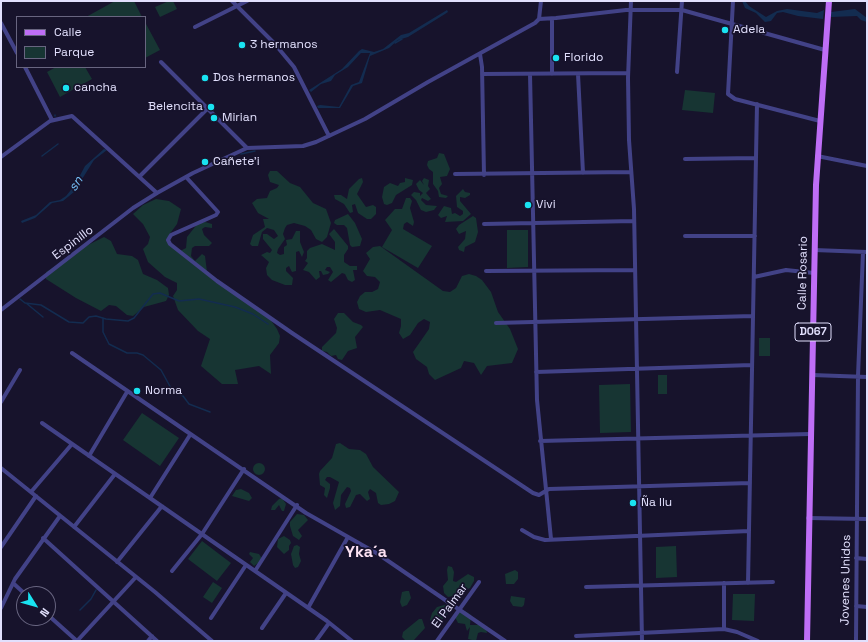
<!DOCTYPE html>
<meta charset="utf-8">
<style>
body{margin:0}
#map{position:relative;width:868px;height:642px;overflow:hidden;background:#17132c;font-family:"Space Grotesk",sans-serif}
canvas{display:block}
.frame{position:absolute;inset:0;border:2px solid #e2e0fd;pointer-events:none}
.legend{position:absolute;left:16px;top:16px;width:130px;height:52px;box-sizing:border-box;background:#17132c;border:1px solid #686580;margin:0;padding:5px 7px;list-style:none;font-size:12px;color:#e2e0fd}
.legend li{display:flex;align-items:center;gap:8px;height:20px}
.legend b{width:20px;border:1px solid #686580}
.north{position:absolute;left:16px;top:586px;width:40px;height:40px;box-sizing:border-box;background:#17132c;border:1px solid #686580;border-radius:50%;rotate:127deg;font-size:11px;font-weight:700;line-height:16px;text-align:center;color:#e2e0fd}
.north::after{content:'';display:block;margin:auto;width:14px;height:18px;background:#19e3f1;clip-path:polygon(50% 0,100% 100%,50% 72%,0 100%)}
</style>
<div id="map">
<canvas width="868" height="642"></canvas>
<div class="frame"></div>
<ul class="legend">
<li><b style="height:5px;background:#be6ef6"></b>Calle</li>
<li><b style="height:11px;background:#173533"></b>Parque</li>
</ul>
<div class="north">N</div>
</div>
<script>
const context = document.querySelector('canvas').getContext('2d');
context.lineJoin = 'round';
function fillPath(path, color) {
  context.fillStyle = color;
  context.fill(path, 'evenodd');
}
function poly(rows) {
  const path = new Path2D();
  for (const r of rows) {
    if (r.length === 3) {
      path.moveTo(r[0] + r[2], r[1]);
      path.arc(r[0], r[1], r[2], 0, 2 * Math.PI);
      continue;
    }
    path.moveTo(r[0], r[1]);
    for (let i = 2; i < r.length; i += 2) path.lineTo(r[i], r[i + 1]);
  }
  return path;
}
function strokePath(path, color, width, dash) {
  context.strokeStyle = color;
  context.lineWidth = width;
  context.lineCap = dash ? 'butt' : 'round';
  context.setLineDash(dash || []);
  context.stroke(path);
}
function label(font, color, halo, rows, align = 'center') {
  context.font = font + ' "Space Grotesk",sans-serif';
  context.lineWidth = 3.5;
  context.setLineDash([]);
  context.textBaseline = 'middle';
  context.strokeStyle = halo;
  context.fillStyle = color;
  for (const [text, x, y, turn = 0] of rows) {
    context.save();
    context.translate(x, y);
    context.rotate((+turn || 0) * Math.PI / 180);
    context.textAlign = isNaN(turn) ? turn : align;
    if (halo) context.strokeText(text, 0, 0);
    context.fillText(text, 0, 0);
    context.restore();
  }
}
fillPath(poly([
 [115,1,134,1,142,17,86,17],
 [169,1,173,1,177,9,160,17,155,7],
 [145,22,160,50,145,58],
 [56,67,85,67,92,79,60,97,47,72],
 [685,90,715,93,713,113,682,110],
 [439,153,444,154,450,169,447,176,440,177,442,184,439,188,441,194,448,196,446,198,439,197,438,191,433,184,433,172,429,169,427,165,428,161,437,158],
 [270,171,277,171,290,183,300,187,313,203,326,209,331,223,327,237,322,242,316,239,311,230,305,226,294,223,287,225,285,228,283,234,285,239,278,249,277,253,280,255,284,254,284,247,287,245,286,240,292,239,296,231,300,231,300,242,304,252,302,257,299,251,296,252,296,271,292,272,289,266,286,268,286,271,293,278,292,285,285,285,272,280,267,275,266,268,269,262,261,255,267,252,270,253,272,250,263,239,263,234,267,234,274,239,278,236,274,230,267,228,262,232,258,246,252,246,250,244,253,235,265,227,263,219,269,219,258,213,252,203,257,199,267,198,270,191,277,188,279,185,270,182,268,175],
 [362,178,363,182,357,194,366,207,373,205,376,207,376,214,371,219,367,219,358,213,355,204,352,205,353,212,350,213,344,204,335,199,334,195,341,195,347,199,349,189,359,179],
 [405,178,413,180,412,185,396,195,392,203,387,205,384,204,382,197,384,187,390,183,398,186,400,183,405,182],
 [424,178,429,180,428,186,430,189,426,193,431,199,428,201,422,198,421,200,426,205,437,206,434,210,426,212,421,210,416,200,411,195,414,192,420,193,420,196,423,193,419,190,416,184,420,180,424,185,422,181],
 [463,189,465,192,470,193,470,195,465,198,460,197,460,201,471,214,463,221,445,222,447,216,441,218,438,215,444,206,451,208,452,214,455,213,460,216,463,214,463,211,457,207,456,196],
 [406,198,410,198,412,201,410,208,414,222,413,226,407,222,404,224,403,229,432,246,418,268,382,247,392,230,385,220,395,209,402,209],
 [156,199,169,201,181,209,177,224,169,235,169,243,180,251,186,248,187,237,198,223,205,222,212,224,212,228,205,227,202,229,204,235,212,243,209,246,195,246,192,248,191,256,195,261,202,254,205,256,207,272,240,297,265,312,277,329,280,336,279,343,270,355,271,374,259,366,235,370,238,384,222,384,201,366,210,339,198,331,178,310,173,296,177,290,177,283,165,277,148,262,143,249,148,244,150,237,143,224,133,214,143,205],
 [348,214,355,223,362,239,360,246,352,247,350,245,347,228,344,225,337,225,334,223,335,220],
 [473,216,476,218,478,232,475,242,465,247,464,252,459,250,458,247,465,239,466,231,459,234,456,229,459,225],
 [334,229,348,246,348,249,344,255,344,262,350,266,357,266,357,270,353,270,355,280,352,282,348,280,345,274,342,273,331,282,328,280,333,272,330,267,327,267,325,270,330,272,328,274,323,275,321,271,319,271,320,277,316,280,309,272,303,270,308,263,305,261,307,258,307,251,310,248,322,244,335,250,335,242,329,234],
 [507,230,528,230,528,267,507,268],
 [104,237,111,241,117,254,132,256,138,260,143,274,157,280,168,288,169,295,166,301,144,307,133,316,127,315,116,306,109,305,101,311,76,298,46,279,46,272,59,264,70,254],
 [380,246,443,291,450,292,456,288,462,276,469,274,476,276,482,280,491,292,498,312,510,329,518,349,512,363,487,366,481,375,474,363,464,361,461,368,435,380,429,374,427,367,416,359,413,352,429,329,430,322,424,319,418,323,410,335,403,339,399,333,401,326,401,319,380,310,366,312,359,309,357,302,360,296,365,292,372,292,378,289,380,282,375,277,367,276,363,271,370,259,366,253,373,247],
 [338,313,344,313,353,322,361,325,363,327,355,337,357,348,348,351,342,360,338,359,336,355,331,356,327,352,322,351,322,347,336,333,337,328,334,319],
 [759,338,770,338,770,356,759,356],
 [658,375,667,375,667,394,658,394],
 [630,384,631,432,600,433,599,385],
 [142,413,179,438,160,466,123,440],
 [340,443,349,449,360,450,366,454,373,467,399,492,395,501,389,504,381,505,378,503,376,493,370,489,368,492,370,499,367,501,360,494,356,495,350,507,346,508,345,504,351,491,350,488,347,487,341,495,340,506,335,510,333,503,339,482,330,477,327,477,325,480,330,484,330,488,327,498,324,495,325,488,320,485,319,474,320,471,332,458,336,444],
 [259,469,6],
 [241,489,249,493,252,498,249,501,232,496,236,490],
 [282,498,286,504,284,511,282,511,279,505,275,510,271,510,272,506,279,499],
 [297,514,304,515,308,520,298,530,302,536,299,540,293,536,290,526,290,522],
 [284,536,290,540,291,543,289,546,289,550,284,554,277,547,278,539],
 [202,541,231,563,217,581,188,559],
 [297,545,300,547,299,554,301,561,298,567,295,568,293,565,291,554,294,546],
 [676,546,677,577,656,578,656,547],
 [250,552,259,554,261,557,261,561,254,566,250,562,253,558,249,554],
 [448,566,452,567,454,572,453,581,456,582,468,574,474,577,474,581,470,588,453,596,448,597,444,593,443,586,448,580,447,570],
 [515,570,518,572,518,579,514,584,506,584,505,574],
 [213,582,222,588,212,603,203,597],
 [406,591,409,591,411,598,407,605,402,607,400,602,402,592],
 [733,594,755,594,754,621,732,620],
 [511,596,525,598,524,605,522,607,513,606,510,601],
 [448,604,450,607,447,614,440,622,433,624,430,620,432,613,437,607],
 [465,611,471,615,470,625,484,625,486,628,487,633,481,632,478,633,476,641,468,639,470,627,467,631,465,624,458,623,454,615,455,612],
 [419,619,422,619,425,628,414,640,405,640,402,637,403,632]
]), '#173533');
fillPath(poly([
 [742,1,745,1,749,6,766,17,777,11,787,9,817,13,824,10,823,19,798,16,783,12,777,13,771,21,765,22,756,13,745,8],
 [855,9,867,18,867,22,861,20,857,16,831,17,831,12],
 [447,10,448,12,445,14,408,37,398,40,389,48,370,56,362,83,353,86,340,108,318,108,317,106,320,105,339,107,351,85,359,82,370,53,361,53,348,67,335,75,331,81,321,84,311,92,309,90,342,69,359,51,362,49,374,52,383,49,401,35,409,33],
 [104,149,107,150,94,160,74,192,63,201,52,203,35,218,22,223,21,221,36,215,50,202,60,200,66,196,75,185,85,166]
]), '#132c50');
strokePath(poly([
 [395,43,402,39],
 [55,116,55,115],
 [241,154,255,151],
 [42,156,58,144],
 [20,299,25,303,41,305,69,322,83,323,89,317,96,316,106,319,128,321,134,318,153,294,160,293,179,301,199,299,235,307,253,314,268,324],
 [26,303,43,317],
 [103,318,103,332,109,344,127,353,137,353,143,355,161,370,172,390,183,396,189,404,210,412],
 [80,610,91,599,96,590]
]), '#132c50', 1.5);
strokePath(poly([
 [232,1,274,43,294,67,329,136],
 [631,1,628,78,629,140,634,209,642,641],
 [733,1,728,94,735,99,820,121],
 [539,19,556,18,626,10,682,10,825,50],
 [552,19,552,74],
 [1,23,17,53],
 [195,27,247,1],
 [480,54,482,67,484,175],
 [161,62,247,148],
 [25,67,52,120],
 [677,72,682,1],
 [482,74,628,73],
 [530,74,537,400,551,539],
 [578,74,583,173],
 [817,156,867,166],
 [1,157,50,121,72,116,157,193],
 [685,159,756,158],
 [455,174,631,172],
 [140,176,207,109],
 [186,177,218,212,216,215,171,235,168,240,170,244,217,281,292,333,533,493,539,495,549,489,750,483],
 [484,224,634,221],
 [685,236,755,236],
 [814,250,867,252],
 [486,271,635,270],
 [754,277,786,270,814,273],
 [1,310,133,208,157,193,193,173,247,148,303,146,316,142,365,119,428,82,535,23,539,19,541,1],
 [496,323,753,316],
 [72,353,306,513,378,554,505,641],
 [536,372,752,365],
 [812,375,867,377],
 [1,402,20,370],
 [42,423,327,621,352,641],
 [540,441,810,434],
 [89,456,127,392],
 [1,468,155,592,212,641],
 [31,492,72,444],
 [150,498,190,435],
 [808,518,867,519],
 [74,527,115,474],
 [522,530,534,537,545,540,749,531],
 [43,538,157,641],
 [1,547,36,496],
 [856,558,867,559],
 [117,562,162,506],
 [172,571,202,534,244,469],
 [255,571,297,505],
 [13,583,25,594],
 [724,583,724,629],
 [748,583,757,104],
 [586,587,773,582],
 [856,606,867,607],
 [1,608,15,579,60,516],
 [308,608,348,537],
 [48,615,77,641],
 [211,618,246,565],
 [262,628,286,593],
 [576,636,724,629,737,632,758,641],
 [77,641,136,577],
 [148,641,152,636],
 [316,641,329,623],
 [437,641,479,582],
 [856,641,858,376,863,252]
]), '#424287', 4);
strokePath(poly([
 [807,641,816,185,829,1]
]), '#be6ef6', 6);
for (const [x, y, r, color] of [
 [725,30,4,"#19e3f1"],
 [242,45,4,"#19e3f1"],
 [556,58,4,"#19e3f1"],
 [205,78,4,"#19e3f1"],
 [66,88,4,"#19e3f1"],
 [211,107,4,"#19e3f1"],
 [214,118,4,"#19e3f1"],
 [205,162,4,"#19e3f1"],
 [528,205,4,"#19e3f1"],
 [137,391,4,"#19e3f1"],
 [633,503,4,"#19e3f1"]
]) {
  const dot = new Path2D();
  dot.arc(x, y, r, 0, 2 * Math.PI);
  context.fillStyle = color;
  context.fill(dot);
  strokePath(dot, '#17132c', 1.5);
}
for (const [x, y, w] of [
 [813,332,36]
]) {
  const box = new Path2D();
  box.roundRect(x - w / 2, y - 9, w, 18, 3);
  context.fillStyle = '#17132c';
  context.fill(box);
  strokePath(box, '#e2e0fd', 1);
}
label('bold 11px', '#e2e0fd', null, [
 ["D067",813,332]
]);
label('12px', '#e2e0fd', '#17132c', [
 ["Adela",733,30],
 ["3 hermanos",250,45],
 ["Florido",564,58],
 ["Dos hermanos",213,78],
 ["cancha",74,88],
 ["Belencita",203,107,"right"],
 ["Mirian",222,118],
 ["Cañete'i",213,162],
 ["Vivi",536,205],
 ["Norma",145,391],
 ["Ña Ilu",641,503]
], 'left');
label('12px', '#e2e0fd', '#17132c', [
 ["Espinillo",73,243,-37],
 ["Calle Rosario",803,273,-89],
 ["Jovenes Unidos",846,580,-89],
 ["El Palmar",450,606,-54]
]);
label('italic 13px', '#75bff6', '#17132c', [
 ["sn",76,184,-57]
]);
label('bold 16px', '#fde2f4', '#17132c', [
 ["Yka´a",366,553]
]);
</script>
